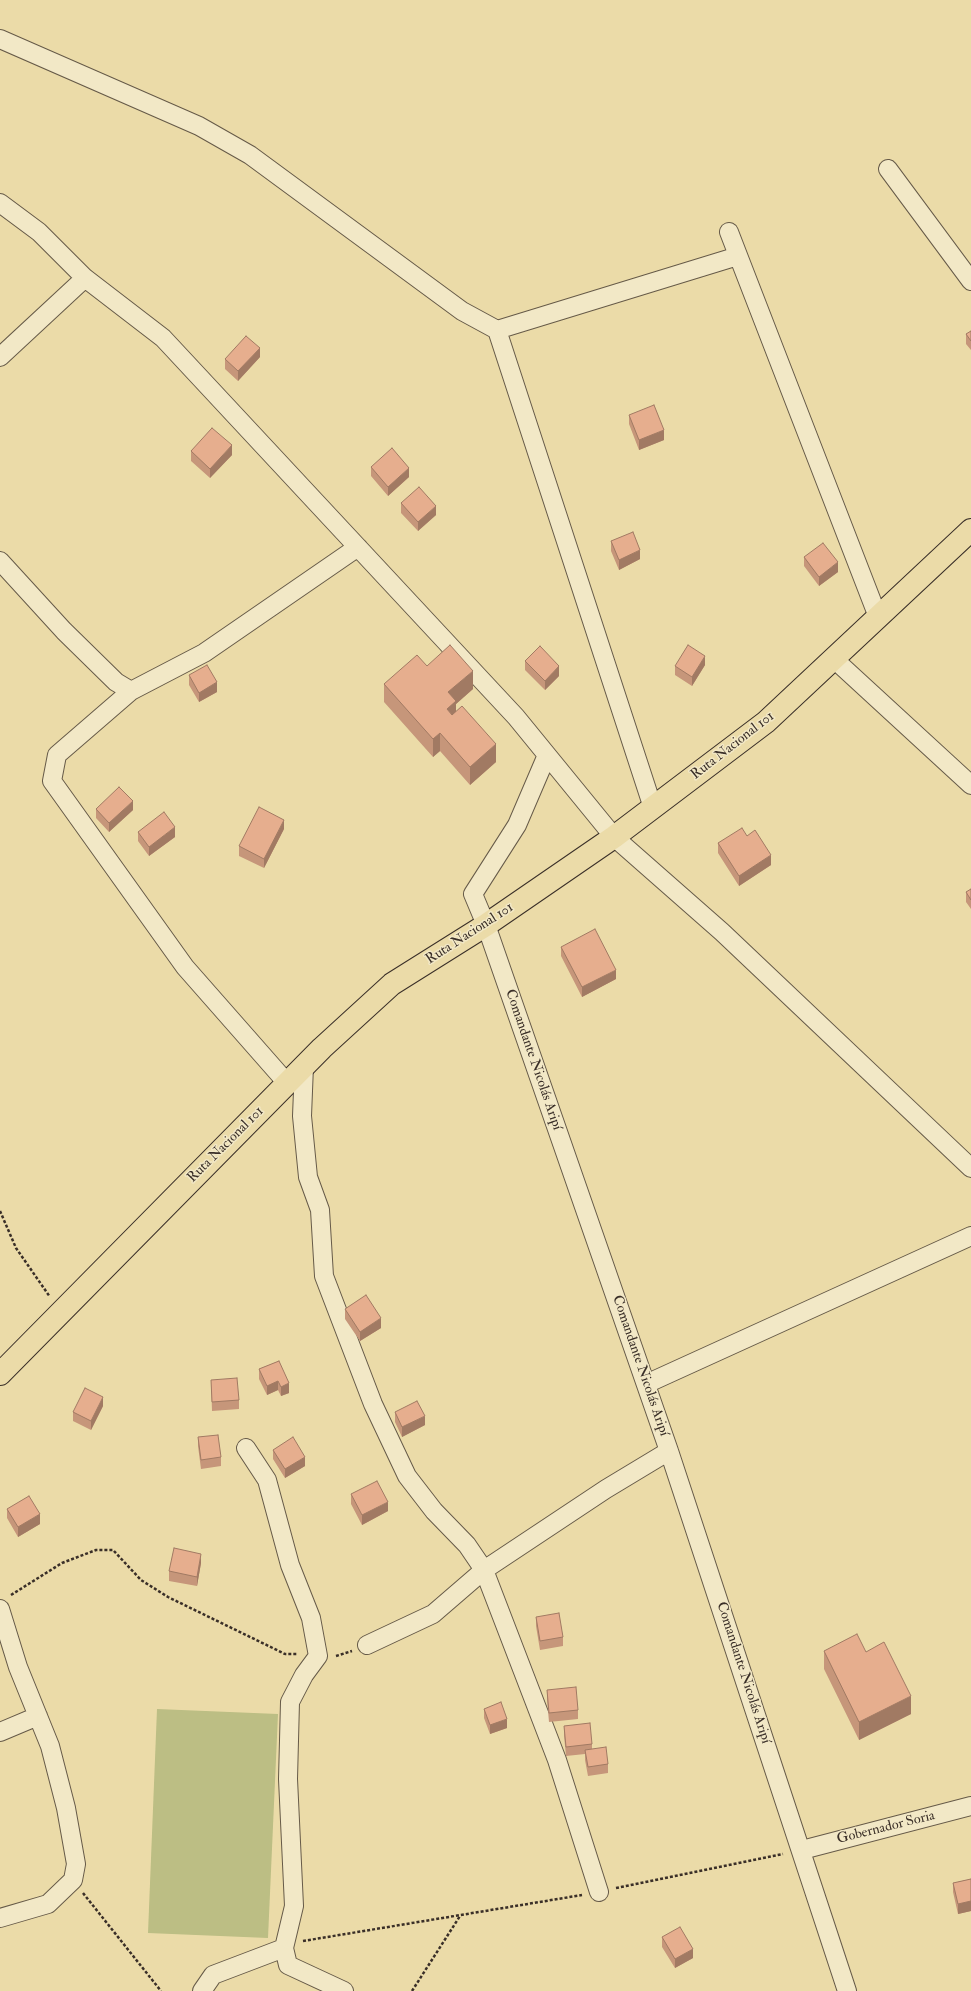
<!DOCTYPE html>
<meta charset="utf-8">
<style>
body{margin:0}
canvas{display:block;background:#ebdba8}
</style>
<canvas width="971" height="1991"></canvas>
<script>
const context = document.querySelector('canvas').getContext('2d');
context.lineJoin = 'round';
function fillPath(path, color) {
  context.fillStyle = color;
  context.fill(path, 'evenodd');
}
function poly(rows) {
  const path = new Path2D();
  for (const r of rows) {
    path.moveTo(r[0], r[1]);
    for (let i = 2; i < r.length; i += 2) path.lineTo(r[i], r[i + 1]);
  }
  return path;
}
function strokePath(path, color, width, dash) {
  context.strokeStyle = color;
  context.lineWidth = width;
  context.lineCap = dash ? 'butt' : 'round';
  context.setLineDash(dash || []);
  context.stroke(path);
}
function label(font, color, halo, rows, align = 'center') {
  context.font = font + ' "IM FELL Double Pica",serif';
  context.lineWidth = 3;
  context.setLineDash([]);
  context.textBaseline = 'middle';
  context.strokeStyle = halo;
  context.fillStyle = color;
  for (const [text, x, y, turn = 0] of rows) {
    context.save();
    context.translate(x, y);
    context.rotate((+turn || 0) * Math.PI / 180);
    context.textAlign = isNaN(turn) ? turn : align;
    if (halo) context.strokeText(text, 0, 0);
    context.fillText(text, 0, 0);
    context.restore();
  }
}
fillPath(poly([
 [157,1709,278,1714,268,1938,148,1933]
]), '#bcbe84');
const street = poly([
 [0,39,199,126,250,155,462,311,497,330,653,808],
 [888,169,971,281],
 [0,203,39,232,85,278,163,338,516,717,614,837,722,932,971,1168],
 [729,232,878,617],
 [497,330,738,256],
 [0,357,85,278],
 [0,561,64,631,116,682,131,691],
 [834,659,971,785],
 [547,755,517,825,473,894,486,925,669,1451,847,1991],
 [304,1066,302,1116,308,1177,320,1210,324,1276,373,1404,407,1476,434,1511,467,1545,484,1570,557,1760,599,1892],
 [287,1083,185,967,52,781,57,755,131,691,204,653,358,547],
 [646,1384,971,1236],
 [246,1448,267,1480,290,1565,311,1618,318,1656,304,1675,290,1702,288,1779,294,1906,284,1948,288,1965,344,1991],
 [0,1609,18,1667,50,1746,66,1808,76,1864,73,1880,48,1904,0,1918],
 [367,1645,433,1614,484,1570,606,1489,669,1451],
 [0,1732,38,1716],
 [802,1850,971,1806],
 [202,1991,213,1975,284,1948]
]);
const primary = poly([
 [0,1374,322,1048,392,984,486,925,614,837,766,722,971,530]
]);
strokePath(street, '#665a48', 20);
strokePath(primary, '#3a2f28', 24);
strokePath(poly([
 [0,1211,16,1248,50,1297],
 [11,1595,62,1563,96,1550,113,1550,141,1580,168,1597,285,1654,297,1654],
 [336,1656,352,1651],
 [616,1888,783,1854],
 [83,1893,161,1991],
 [303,1941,582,1895],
 [412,1991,460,1916]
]), '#3a2f28', 2.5, [3, 2]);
strokePath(street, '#f2e8c6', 18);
strokePath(primary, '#ebdba8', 22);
fillPath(poly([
 [971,331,971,350,966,344,966,334],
 [260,357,238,381,225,369,225,359],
 [629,415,664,440,639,450,629,424],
 [191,451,232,455,210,478,191,461],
 [371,467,409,477,388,496,371,476],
 [401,503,436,515,418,531,401,513],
 [611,541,640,559,619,570,611,551],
 [804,557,838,572,819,586,804,566],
 [525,661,559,676,545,690,525,670],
 [705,665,692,686,675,675,675,666],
 [427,666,473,689,456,704,456,711,496,762,470,785,440,751,433,757,384,702,384,684],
 [189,675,217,692,199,702,189,685],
 [96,809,133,810,109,832,96,818],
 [284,829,264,868,239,856,239,846],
 [138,832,175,837,149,856,138,841],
 [747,836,771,865,739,886,718,853,718,843],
 [971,889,971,909,966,902,966,892],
 [561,947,616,979,582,997,561,956],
 [345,1309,381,1328,360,1341,345,1319],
 [279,1361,289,1393,281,1396,278,1390,267,1395,259,1379,259,1369],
 [211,1380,239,1400,239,1409,212,1411],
 [103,1406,91,1430,73,1421,73,1412],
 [395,1412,425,1425,402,1437,395,1422],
 [198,1437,221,1457,221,1466,201,1469,198,1446],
 [273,1450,305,1466,285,1478,273,1459],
 [351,1494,388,1511,362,1525,351,1504],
 [7,1509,40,1524,18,1537,7,1518],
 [201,1563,197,1586,169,1581,169,1571],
 [536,1617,563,1637,563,1646,540,1650,536,1626],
 [824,1651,866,1652,911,1714,859,1740,824,1669],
 [547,1690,578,1710,578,1719,549,1722,547,1699],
 [484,1709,507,1728,490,1734,484,1718],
 [564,1726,592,1744,592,1749,608,1764,608,1773,588,1776,585,1760,585,1754,566,1756,564,1735],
 [971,1879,971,1911,958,1914,953,1892,953,1883],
 [662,1937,693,1958,675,1968,662,1947]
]), '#c6967a');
fillPath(poly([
 [260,348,260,357,238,381,238,371],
 [664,430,664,440,639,450,639,440],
 [232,445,232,455,210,478,210,469],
 [409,468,409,477,388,496,388,487],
 [436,506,436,515,418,531,418,522],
 [640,550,640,559,619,570,619,560],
 [838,562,838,572,819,586,819,577],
 [705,656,705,665,692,686,692,677],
 [559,666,559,676,545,690,545,681],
 [473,671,473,689,456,704,456,719,447,709,448,692],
 [217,682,217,692,199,702,199,693],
 [440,733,440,751,433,757,433,739],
 [496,744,496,762,470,785,470,767],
 [133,801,133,810,109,832,109,823],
 [284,820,284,829,264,868,264,859],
 [175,827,175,837,149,856,149,847],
 [771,855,771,865,739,886,739,876],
 [616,970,616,979,582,997,582,987],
 [381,1318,381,1328,360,1341,360,1332],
 [278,1381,278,1390,267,1395,267,1386],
 [289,1383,289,1393,281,1396,281,1387],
 [103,1397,103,1406,91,1430,91,1421],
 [425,1416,425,1425,402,1437,402,1427],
 [305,1457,305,1466,285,1478,285,1469],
 [388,1502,388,1511,362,1525,362,1515],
 [40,1514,40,1524,18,1537,18,1527],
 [201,1554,201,1563,197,1586,197,1577],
 [911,1696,911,1714,859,1740,859,1722],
 [507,1719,507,1728,490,1734,490,1725],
 [971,1901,971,1911,958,1914,958,1904],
 [693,1949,693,1958,675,1968,675,1959]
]), '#a17a63');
const building = poly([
 [971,331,971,341,966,334,971,331],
 [246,336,260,348,238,371,225,359,246,336],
 [654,405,664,430,639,440,629,415,654,405],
 [212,428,232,445,210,469,191,451,212,428],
 [392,448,409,468,388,487,371,467,392,448],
 [419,487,436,506,418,522,401,503,419,487],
 [633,532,640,550,619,560,611,541,633,532],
 [823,543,838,562,819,577,804,557,823,543],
 [450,645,473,671,448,692,456,701,447,709,452,715,462,706,496,744,470,767,440,733,433,739,384,684,417,655,427,666,450,645],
 [688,645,705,656,692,677,675,666,688,645],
 [540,646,559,666,545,681,525,661,540,646],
 [207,665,217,682,199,693,189,675,207,665],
 [119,787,133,801,109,823,96,809,119,787],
 [259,807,284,820,264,859,239,846,259,807],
 [164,812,175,827,149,847,138,832,164,812],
 [742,828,747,836,755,830,771,855,739,876,718,843,742,828],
 [971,889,971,900,966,892,971,889],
 [595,929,616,970,582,987,561,947,595,929],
 [366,1295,381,1318,360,1332,345,1309,366,1295],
 [279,1361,289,1383,281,1387,278,1381,267,1386,259,1369,279,1361],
 [237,1378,239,1400,212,1402,211,1380,237,1378],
 [85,1388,103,1397,91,1421,73,1412,85,1388],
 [417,1401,425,1416,402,1427,395,1412,417,1401],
 [218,1435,221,1457,201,1460,198,1437,218,1435],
 [293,1437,305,1457,285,1469,273,1450,293,1437],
 [377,1481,388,1502,362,1515,351,1494,377,1481],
 [29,1496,40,1514,18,1527,7,1509,29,1496],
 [174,1548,201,1554,197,1577,169,1571,174,1548],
 [559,1613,563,1637,540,1641,536,1617,559,1613],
 [857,1634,866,1652,884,1642,911,1696,859,1722,824,1651,857,1634],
 [576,1687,578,1710,549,1713,547,1690,576,1687],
 [501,1702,507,1719,490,1725,484,1709,501,1702],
 [590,1723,592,1744,566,1747,564,1726,590,1723],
 [606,1747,608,1764,588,1767,585,1750,606,1747],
 [971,1879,971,1901,958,1904,953,1883,971,1879],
 [680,1927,693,1949,675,1959,662,1937,680,1927]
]);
fillPath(building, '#e6ae8e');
strokePath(building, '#a17a63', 1);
label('14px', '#3a2f28', '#f2e8c6', [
 ["Ruta Nacional 101",733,746,-38],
 ["Ruta Nacional 101",470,934,-33],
 ["Comandante Nicolás Aripí",533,1060,71],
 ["Ruta Nacional 101",226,1145,-45],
 ["Comandante Nicolás Aripí",640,1366,71],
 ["Comandante Nicolás Aripí",743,1673,72],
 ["Gobernador Soria",886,1828,-14]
]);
</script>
